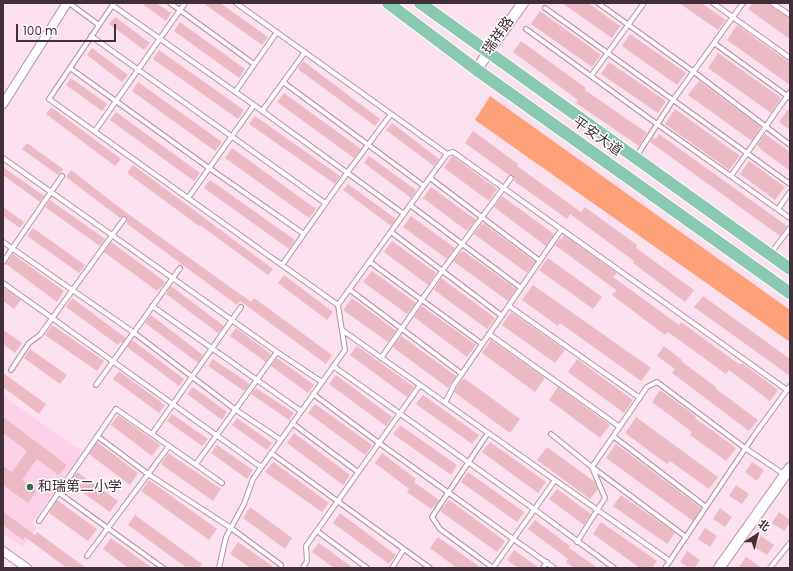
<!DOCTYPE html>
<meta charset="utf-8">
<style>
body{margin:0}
#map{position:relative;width:793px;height:571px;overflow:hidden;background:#fbe0ef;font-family:Poppins,"Noto Sans SC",sans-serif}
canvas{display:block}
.frame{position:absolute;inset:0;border:4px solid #402e38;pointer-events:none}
.north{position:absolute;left:737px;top:515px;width:40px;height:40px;-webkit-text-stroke:3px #fff;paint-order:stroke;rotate:36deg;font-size:11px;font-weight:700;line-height:16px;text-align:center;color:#402e38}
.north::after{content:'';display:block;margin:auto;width:14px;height:18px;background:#402e38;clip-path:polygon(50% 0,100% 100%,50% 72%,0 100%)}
.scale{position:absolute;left:16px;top:24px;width:100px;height:18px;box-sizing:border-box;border:2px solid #402e38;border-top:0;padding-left:5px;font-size:12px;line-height:14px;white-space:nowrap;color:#402e38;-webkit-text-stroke:3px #fff;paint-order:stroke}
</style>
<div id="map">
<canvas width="793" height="571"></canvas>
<div class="frame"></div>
<div class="north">北</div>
<div class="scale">100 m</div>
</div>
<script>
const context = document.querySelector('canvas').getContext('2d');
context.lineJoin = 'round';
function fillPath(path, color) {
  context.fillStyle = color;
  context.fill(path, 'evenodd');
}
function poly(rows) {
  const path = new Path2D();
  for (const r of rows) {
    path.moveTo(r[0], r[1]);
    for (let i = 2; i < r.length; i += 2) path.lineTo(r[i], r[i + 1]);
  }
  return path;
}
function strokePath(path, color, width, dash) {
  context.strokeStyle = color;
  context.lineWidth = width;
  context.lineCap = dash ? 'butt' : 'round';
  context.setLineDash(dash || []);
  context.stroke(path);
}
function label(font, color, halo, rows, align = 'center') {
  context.font = font + ' Poppins,"Noto Sans SC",sans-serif';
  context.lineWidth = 3;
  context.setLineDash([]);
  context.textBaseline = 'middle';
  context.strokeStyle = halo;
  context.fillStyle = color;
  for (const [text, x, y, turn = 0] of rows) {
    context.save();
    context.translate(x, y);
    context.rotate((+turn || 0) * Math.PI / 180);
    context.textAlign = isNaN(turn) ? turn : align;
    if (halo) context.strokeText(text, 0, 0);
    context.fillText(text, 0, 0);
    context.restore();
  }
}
fillPath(poly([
 [3,396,83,452,32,523,36,529,22,547,3,533]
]), '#fbd1e8');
fillPath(poly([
 [490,96,790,310,790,342,475,120]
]), '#ffa178');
fillPath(poly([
 [141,3,156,3,171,13,166,21],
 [203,3,220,3,268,37,262,45],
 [562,3,588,3,620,26,612,38],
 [679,3,701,3,726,20,718,30],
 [753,3,769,3,770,6,790,18,790,39,748,9],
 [540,11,601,55,592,67,531,24],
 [115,17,150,43,144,50,109,24],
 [180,22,245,69,239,78,174,31],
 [737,25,790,63,790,85,727,40],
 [630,34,686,73,677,85,622,46],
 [521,41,586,88,585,90,647,133,639,146,576,103,578,100,513,52],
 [92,48,128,75,122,82,87,55],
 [159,50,244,110,238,119,153,59],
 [718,53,781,98,771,113,708,68],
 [303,61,380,119,375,126,298,69],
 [609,62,666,101,658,113,601,74],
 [71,78,107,104,102,111,66,85],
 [699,81,761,127,752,141,688,95],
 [138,82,222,142,215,151,132,91],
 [284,93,361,149,354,158,277,102],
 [51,107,121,159,115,166,46,114],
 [790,107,790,130,779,122],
 [675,109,740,156,729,170,665,124],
 [116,112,200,173,194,181,110,120],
 [255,116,340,176,335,184,249,124],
 [392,123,439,159,434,166,386,130],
 [473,131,518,164,517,166,581,212,585,207,637,245,636,248,694,290,685,302,633,263,634,261,570,214,567,219,514,181,515,179,513,175,509,175,465,143],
 [659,134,787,226,780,236,650,142,653,137,656,139],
 [765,134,790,152,790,171,759,148,760,147,757,145],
 [27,143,63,169,58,175,22,149],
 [232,148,316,209,309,218,225,158],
 [369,156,416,190,411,198,364,163],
 [452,156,497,189,489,201,444,168],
 [749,161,785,187,775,200,740,174],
 [133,165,273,269,268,275,200,225,199,226,127,173],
 [3,167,44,196,40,202,3,175],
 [71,170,124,211,251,302,254,298,332,355,326,364,240,301,237,305,126,223,127,219,126,216,123,216,120,218,66,177],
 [210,180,295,240,289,249,204,188],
 [348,184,396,219,391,226,343,190],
 [431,187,476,220,467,231,423,198],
 [502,196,554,234,546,246,494,207],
 [50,200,105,239,100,246,45,207],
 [3,207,24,222,20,228,3,216],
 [411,216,455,248,447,259,403,227],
 [483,223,535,262,527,273,474,234,481,224,483,225],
 [33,228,85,265,79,273,27,236],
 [564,235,617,273,613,277,679,325,681,322,740,365,742,363,778,390,770,401,729,370,726,374,668,332,665,335,612,295,616,290,555,245,560,238,561,239],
 [392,241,436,273,428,285,384,252],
 [111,242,164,281,165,282,160,289,159,288,157,291,104,252],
 [463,251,516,289,508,301,453,261,461,252,462,253],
 [13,254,64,291,57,302,6,264],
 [548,258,602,297,593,309,539,270],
 [372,271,416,303,407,314,363,282],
 [284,275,333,312,327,320,278,283],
 [441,278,495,318,487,329,434,290,434,289],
 [533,285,651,368,641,381,560,323,558,326,522,300],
 [171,286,224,326,218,333,166,294],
 [3,287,21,300,14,309,3,301],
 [703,296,790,359,790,376,694,307],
 [72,298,126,338,122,343,120,342,118,345,66,307],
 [352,298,396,331,388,342,343,310],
 [421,307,423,307,476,345,467,357,414,317],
 [511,312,565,350,555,363,502,325],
 [151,315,203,355,198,363,145,323],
 [52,325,104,361,97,371,45,335],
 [236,328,271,354,266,362,230,336],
 [3,330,22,343,15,353,3,344],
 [401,336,456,376,448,388,394,348,393,346],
 [132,340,184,379,179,386,127,347],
 [491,340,545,378,535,392,482,353],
 [357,346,414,387,407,397,350,355],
 [664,346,682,360,681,361,716,387,715,388,758,420,749,431,672,373,675,369,657,356],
 [30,349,67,375,60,384,24,358],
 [277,358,314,385,308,393,271,366],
 [213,359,250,384,245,390,244,391,208,366],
 [577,359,633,400,624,413,568,372],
 [119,371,165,405,159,413,113,379],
 [3,373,46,404,39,414,3,387],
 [336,375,392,417,386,426,329,384],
 [464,378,520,419,510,433,454,392,462,380,462,381],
 [193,387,227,412,222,420,187,394],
 [558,387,610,425,600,438,549,400],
 [256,388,294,413,289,420,251,394],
 [660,390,696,416,695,418,736,448,726,461,690,435,692,432,652,402],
 [423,395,479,435,472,444,416,404],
 [315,404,372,445,365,455,308,413],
 [172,414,208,439,202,446,167,421],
 [118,415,160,445,152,456,111,425],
 [3,417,67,465,59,475,37,459,22,480,37,491,28,503,3,485,3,466,12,472,27,451,3,433],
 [636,417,718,477,709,489,670,461,667,464,625,433],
 [237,418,272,443,267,450,232,425],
 [400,425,457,465,451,475,393,434],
 [294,433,350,475,343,485,287,443],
 [97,442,138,473,130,485,89,454],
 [490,442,546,482,538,493,482,452],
 [616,444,701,508,693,521,606,458],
 [217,445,253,470,247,479,211,453],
 [547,447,595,482,598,489,590,499,537,460],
 [168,453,221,489,213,501,161,464],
 [382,453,416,479,414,482,439,500,435,507,434,506,431,509,407,492,409,489,375,463],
 [273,462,329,503,322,512,265,472],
 [752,462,764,470,757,481,745,472],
 [77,472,118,501,110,512,69,483],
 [468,472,524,512,517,522,461,482],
 [149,480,217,529,209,540,141,491],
 [736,485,749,494,742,504,729,496],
 [557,489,591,514,584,525,549,499],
 [621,495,675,533,667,544,613,506],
 [57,500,97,529,88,541,49,513],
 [449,500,505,541,497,552,440,511],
 [250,507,292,538,285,549,243,518],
 [720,508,732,517,725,527,713,519],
 [3,512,35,535,37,532,86,568,67,568,25,537,23,540,3,525],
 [779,512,790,520,790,523,784,531,772,523],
 [340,513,396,555,389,564,333,523],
 [135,515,202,564,199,568,187,568,128,525],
 [535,520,570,546,569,548,598,568,574,568,566,562,568,559,528,529],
 [601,522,657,561,652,568,640,568,593,534],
 [705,528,717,536,710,547,698,539],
 [761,536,774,545,767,555,754,547],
 [438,537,481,568,457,568,430,548],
 [111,538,152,568,128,568,103,549],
 [238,542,275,568,251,568,230,554],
 [319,543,353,568,334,568,312,552],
 [514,550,539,568,518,568,507,560],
 [687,551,700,560,694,568,689,568,680,562],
 [746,557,762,568,738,568]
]), '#ecbac4');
const service = poly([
 [69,3,99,25],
 [114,3,49,99,338,305],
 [170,3,254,64],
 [598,3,694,72,790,145],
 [713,3,790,58],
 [772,3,790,15],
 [112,5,254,105,404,214],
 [545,8,790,184],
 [526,29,657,124,790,218],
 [91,36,325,203],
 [714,43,790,98],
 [70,68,209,168,304,234],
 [591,76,644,3],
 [283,82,424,186],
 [235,92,277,32],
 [262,111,305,52],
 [95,131,185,3],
 [447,154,453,152,787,390],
 [636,157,673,100,743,3],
 [3,158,277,352,322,382],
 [731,176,790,92],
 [430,178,540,261],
 [188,198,254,105],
 [410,205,521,288],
 [778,209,790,192],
 [391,232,502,316],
 [3,242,133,332,236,410,281,440],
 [771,253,790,228],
 [3,262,62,176],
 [370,262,482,344],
 [282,265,347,173,391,114],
 [3,283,261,467],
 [350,290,462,374],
 [152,306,301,411],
 [509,306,640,398],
 [342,330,670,561],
 [489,334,620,427],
 [381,358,442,271,511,178],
 [333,366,534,509,614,568],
 [11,370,29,343,40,335,124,219],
 [96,385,180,268],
 [313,394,379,443,554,568],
 [445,403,454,385,561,230],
 [292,423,358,472],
 [488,433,432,517,440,529,493,568],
 [152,434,241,307],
 [551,434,592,467,686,537],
 [97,436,148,474,231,528,281,565],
 [613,436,706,507],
 [271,453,430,568],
 [196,464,277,352],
 [59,493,163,568],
 [39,521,116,409,222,483],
 [317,531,367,568],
 [577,542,605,498,592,467,647,387,657,382,745,448,785,475],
 [87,556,169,446],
 [219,568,226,537,244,504,253,479,345,350,338,305,447,154,236,3],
 [303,568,307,561,306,546,420,385],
 [392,568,404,549],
 [493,568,555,480],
 [543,568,547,562],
 [665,568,755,434,790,386],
 [770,568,790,543]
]);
const minor = poly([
 [3,104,67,3],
 [3,551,27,568]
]);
const tertiary = poly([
 [477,70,488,52,523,3],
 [719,568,790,468]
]);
const primary = poly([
 [388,3,477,70,790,293],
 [420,3,790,269]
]);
strokePath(service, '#b88ea5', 6);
strokePath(minor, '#b88ea5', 10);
strokePath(tertiary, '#b88ea5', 12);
strokePath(primary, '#fff', 14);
strokePath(service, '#fff', 4);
strokePath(minor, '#fff', 8);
strokePath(tertiary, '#fff', 10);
strokePath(primary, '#88c9b0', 12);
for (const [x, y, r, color] of [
 [30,487,4,"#316b53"]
]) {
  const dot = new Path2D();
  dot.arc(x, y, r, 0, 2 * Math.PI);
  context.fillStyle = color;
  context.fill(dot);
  strokePath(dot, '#fff', 1.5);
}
label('14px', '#402e38', '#fff', [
 ["瑞祥路",499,36,-55],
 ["平安大道",597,137,35]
]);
label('14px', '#402e38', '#fff', [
 ["和瑞第二小学",38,487]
], 'left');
</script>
